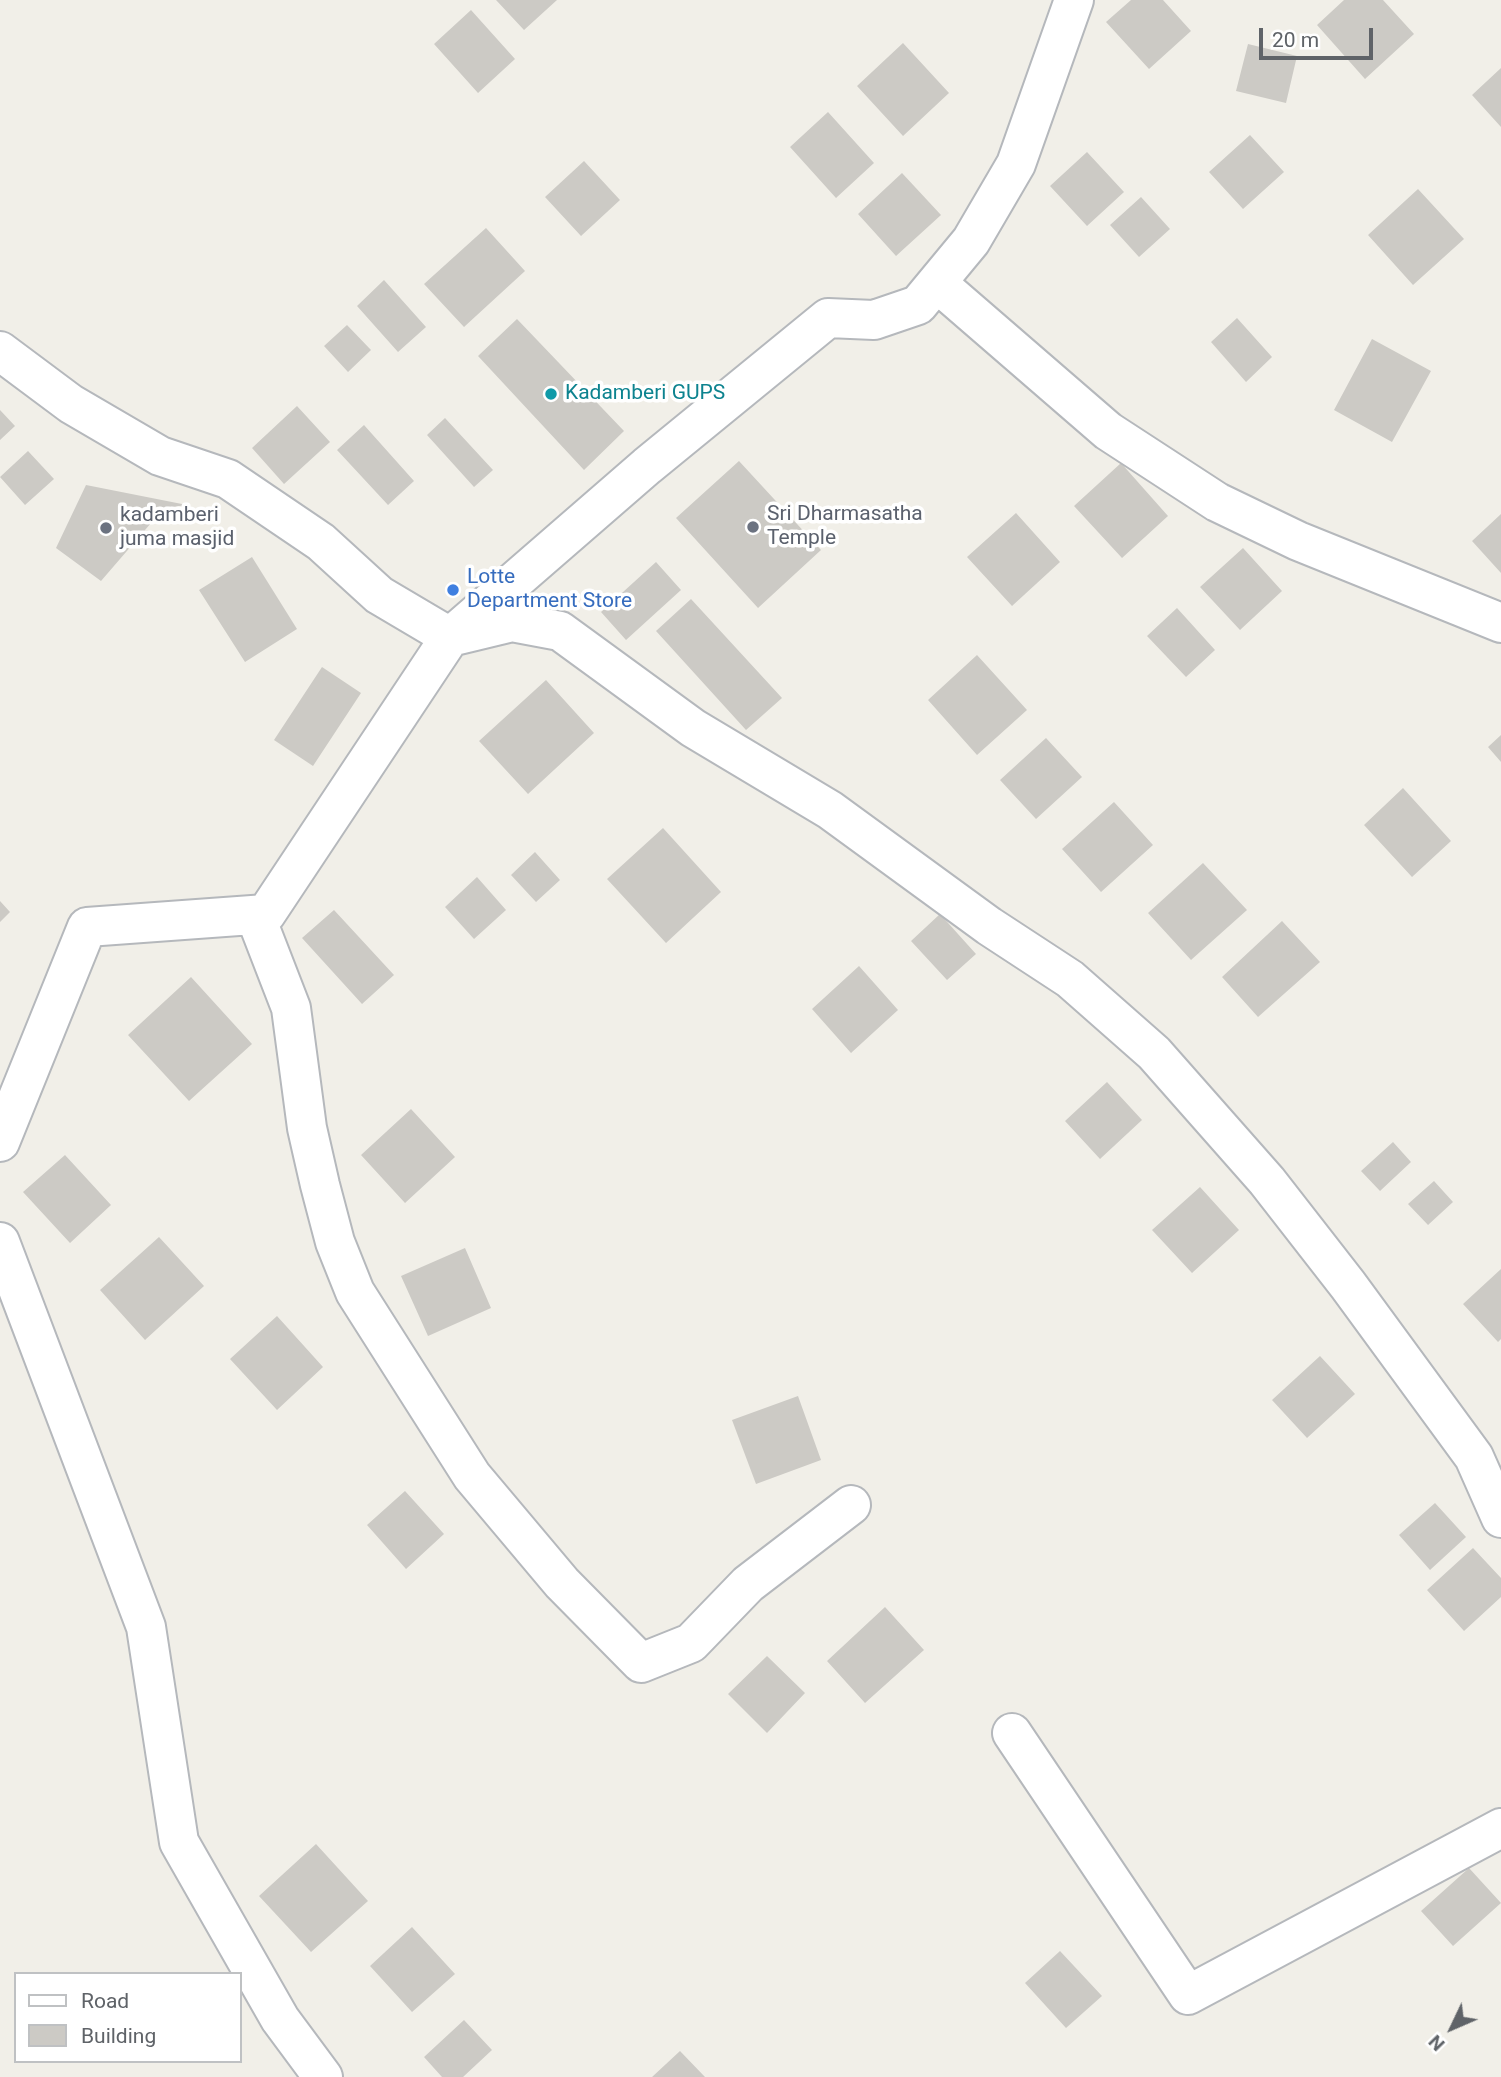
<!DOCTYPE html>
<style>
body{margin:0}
#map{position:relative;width:1501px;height:2077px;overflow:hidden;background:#f1efe8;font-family:Roboto,sans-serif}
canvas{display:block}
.legend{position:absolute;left:14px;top:1972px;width:228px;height:91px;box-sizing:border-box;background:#fff;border:2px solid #bfc1c3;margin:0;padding:9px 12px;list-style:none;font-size:21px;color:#5f6368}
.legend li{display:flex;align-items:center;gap:14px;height:35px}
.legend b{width:35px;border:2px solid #bfc1c3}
.north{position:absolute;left:1417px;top:1993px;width:70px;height:70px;-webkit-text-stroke:5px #fff;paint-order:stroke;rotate:226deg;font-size:19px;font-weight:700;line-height:28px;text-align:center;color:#5f6368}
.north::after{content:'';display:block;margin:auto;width:24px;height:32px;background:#5f6368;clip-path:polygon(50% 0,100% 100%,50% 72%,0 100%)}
.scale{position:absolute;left:1259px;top:28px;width:114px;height:32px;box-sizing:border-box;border:4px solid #5f6368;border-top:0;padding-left:9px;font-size:21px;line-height:24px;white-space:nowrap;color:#5f6368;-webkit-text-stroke:5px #fff;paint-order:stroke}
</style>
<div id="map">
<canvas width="1501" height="2077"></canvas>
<ul class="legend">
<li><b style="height:9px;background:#fff"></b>Road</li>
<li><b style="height:19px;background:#cccac5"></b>Building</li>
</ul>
<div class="north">N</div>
<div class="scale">20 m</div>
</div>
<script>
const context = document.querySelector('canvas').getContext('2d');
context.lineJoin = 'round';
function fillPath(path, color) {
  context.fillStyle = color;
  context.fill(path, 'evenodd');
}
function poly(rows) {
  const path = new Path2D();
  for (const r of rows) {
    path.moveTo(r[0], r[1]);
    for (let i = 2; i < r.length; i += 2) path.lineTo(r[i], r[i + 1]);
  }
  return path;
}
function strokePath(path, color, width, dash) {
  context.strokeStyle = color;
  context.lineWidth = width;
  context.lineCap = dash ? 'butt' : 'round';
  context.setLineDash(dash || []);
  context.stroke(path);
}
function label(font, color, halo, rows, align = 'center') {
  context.font = font + ' Roboto,sans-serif';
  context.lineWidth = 7;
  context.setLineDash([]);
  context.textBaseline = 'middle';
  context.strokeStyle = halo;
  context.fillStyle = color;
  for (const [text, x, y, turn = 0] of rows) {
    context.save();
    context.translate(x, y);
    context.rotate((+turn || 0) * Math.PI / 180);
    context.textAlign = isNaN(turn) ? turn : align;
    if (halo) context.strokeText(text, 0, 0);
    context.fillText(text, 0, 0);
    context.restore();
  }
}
fillPath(poly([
 [496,0,557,0,524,30],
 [1131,0,1163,0,1191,31,1149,69,1106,22],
 [1344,0,1383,0,1414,34,1365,79,1317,25],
 [471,10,515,59,478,93,434,44],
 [903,43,949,93,903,136,857,86],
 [1248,44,1297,56,1286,103,1236,91],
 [1501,68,1501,127,1472,95],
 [828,112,874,163,836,198,790,147],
 [1250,135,1284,172,1243,209,1209,172],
 [1087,152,1124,192,1087,226,1050,186],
 [584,161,620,200,581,236,545,197],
 [902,173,941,215,896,256,858,214],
 [1418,189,1464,239,1413,285,1368,235],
 [1141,197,1170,229,1139,257,1110,225],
 [486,228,525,271,464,327,424,284],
 [384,280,426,327,398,352,357,306],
 [1237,318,1272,357,1246,382,1211,342],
 [517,319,624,431,584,470,478,356],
 [347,325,371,350,348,372,324,346],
 [1372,339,1431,371,1392,442,1334,410],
 [297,406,330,442,284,484,252,448],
 [0,410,15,426,0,440],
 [445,418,493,470,474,487,427,435],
 [364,425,414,481,388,505,337,450],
 [28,451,54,479,25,505,0,477],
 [739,461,821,550,758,608,676,518],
 [1121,463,1168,516,1122,558,1074,506],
 [86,485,187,505,164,508,101,581,56,548],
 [1016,513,1060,562,1012,606,967,557],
 [1501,514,1501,573,1472,541],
 [1243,548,1282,591,1240,630,1200,587],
 [252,557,297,629,245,662,199,590],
 [656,562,681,590,626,640,601,612],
 [691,599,782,698,746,730,656,631],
 [1177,608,1215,650,1186,677,1147,636],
 [977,655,1027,710,977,755,928,700],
 [322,667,361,693,313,766,274,740],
 [546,680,594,733,528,794,479,741],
 [1501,735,1501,762,1488,747],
 [1046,738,1082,777,1036,819,1000,780],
 [1403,788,1451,841,1412,877,1364,825],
 [1114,802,1153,845,1101,892,1062,849],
 [663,828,721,892,666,943,607,879],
 [535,852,560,880,536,902,511,875],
 [1203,863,1247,910,1191,960,1148,913],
 [477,877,506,910,474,939,445,907],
 [0,901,10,912,0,922],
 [334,910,394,975,362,1004,302,938],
 [940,914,976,954,947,980,911,941],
 [1282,921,1320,962,1258,1017,1222,977],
 [859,966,898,1010,851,1053,812,1009],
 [191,977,252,1044,189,1101,128,1035],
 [1107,1082,1142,1120,1100,1159,1065,1121],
 [411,1109,455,1157,405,1203,361,1155],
 [1393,1142,1411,1162,1380,1191,1361,1171],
 [65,1155,111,1205,70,1243,23,1192],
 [1434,1181,1453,1202,1428,1225,1408,1204],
 [1200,1187,1239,1230,1192,1273,1152,1230],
 [159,1237,204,1286,145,1340,100,1290],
 [465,1248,491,1308,428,1336,401,1276],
 [1501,1269,1501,1339,1498,1342,1463,1304],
 [277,1316,323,1367,277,1410,230,1359],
 [1320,1356,1355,1394,1307,1438,1272,1400],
 [798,1396,821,1460,756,1484,732,1420],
 [405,1491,444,1534,406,1569,367,1525],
 [1435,1503,1466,1537,1430,1570,1399,1535],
 [1473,1548,1501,1578,1501,1597,1464,1631,1427,1590],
 [885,1607,924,1650,865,1703,827,1661],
 [767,1656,805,1693,767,1733,728,1694],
 [316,1844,368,1901,311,1952,259,1896],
 [1469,1868,1501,1903,1453,1946,1421,1911],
 [412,1927,455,1974,412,2012,370,1966],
 [1060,1951,1102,1996,1066,2028,1025,1983],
 [464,2020,492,2050,463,2077,442,2077,424,2057],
 [680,2051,705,2077,652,2077]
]), '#cccac5');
const minor = poly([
 [937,283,1108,431,1217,502,1298,541,1501,623],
 [0,351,71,404,160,456,228,479,321,542,379,595,450,637,512,622,560,631,693,728,830,810,989,926,1070,979,1154,1053,1267,1181,1348,1285,1474,1457,1501,1518],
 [255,915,291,1008,307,1128,320,1185,335,1242,355,1292,472,1476,562,1583,641,1663,691,1643,748,1584,851,1505],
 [0,1142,87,927,266,914,450,637,647,466,828,318,874,320,918,305,971,241,1016,164,1074,0],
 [0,1242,146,1627,179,1842,280,2019,323,2077],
 [1012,1733,1188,1995,1501,1828]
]);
strokePath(minor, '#b5b8bc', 42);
strokePath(minor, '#fff', 38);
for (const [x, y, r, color] of [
 [551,394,7,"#0f9aa8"],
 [753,527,7,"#6b7280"],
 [106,528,7,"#6b7280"],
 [453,590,7,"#3f7fe0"]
]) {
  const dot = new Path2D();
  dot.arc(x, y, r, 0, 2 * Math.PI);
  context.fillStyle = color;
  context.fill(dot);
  strokePath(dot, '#fff', 2.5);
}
label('21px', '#0d838f', '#fff', [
 ["Kadamberi GUPS",565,394]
], 'left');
label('21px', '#5b616d', '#fff', [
 ["Sri Dharmasatha",767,515],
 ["Temple",767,539],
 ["kadamberi",120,516],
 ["juma masjid",120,540]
], 'left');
label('21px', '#366cbe', '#fff', [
 ["Lotte",467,578],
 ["Department Store",467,602]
], 'left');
</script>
